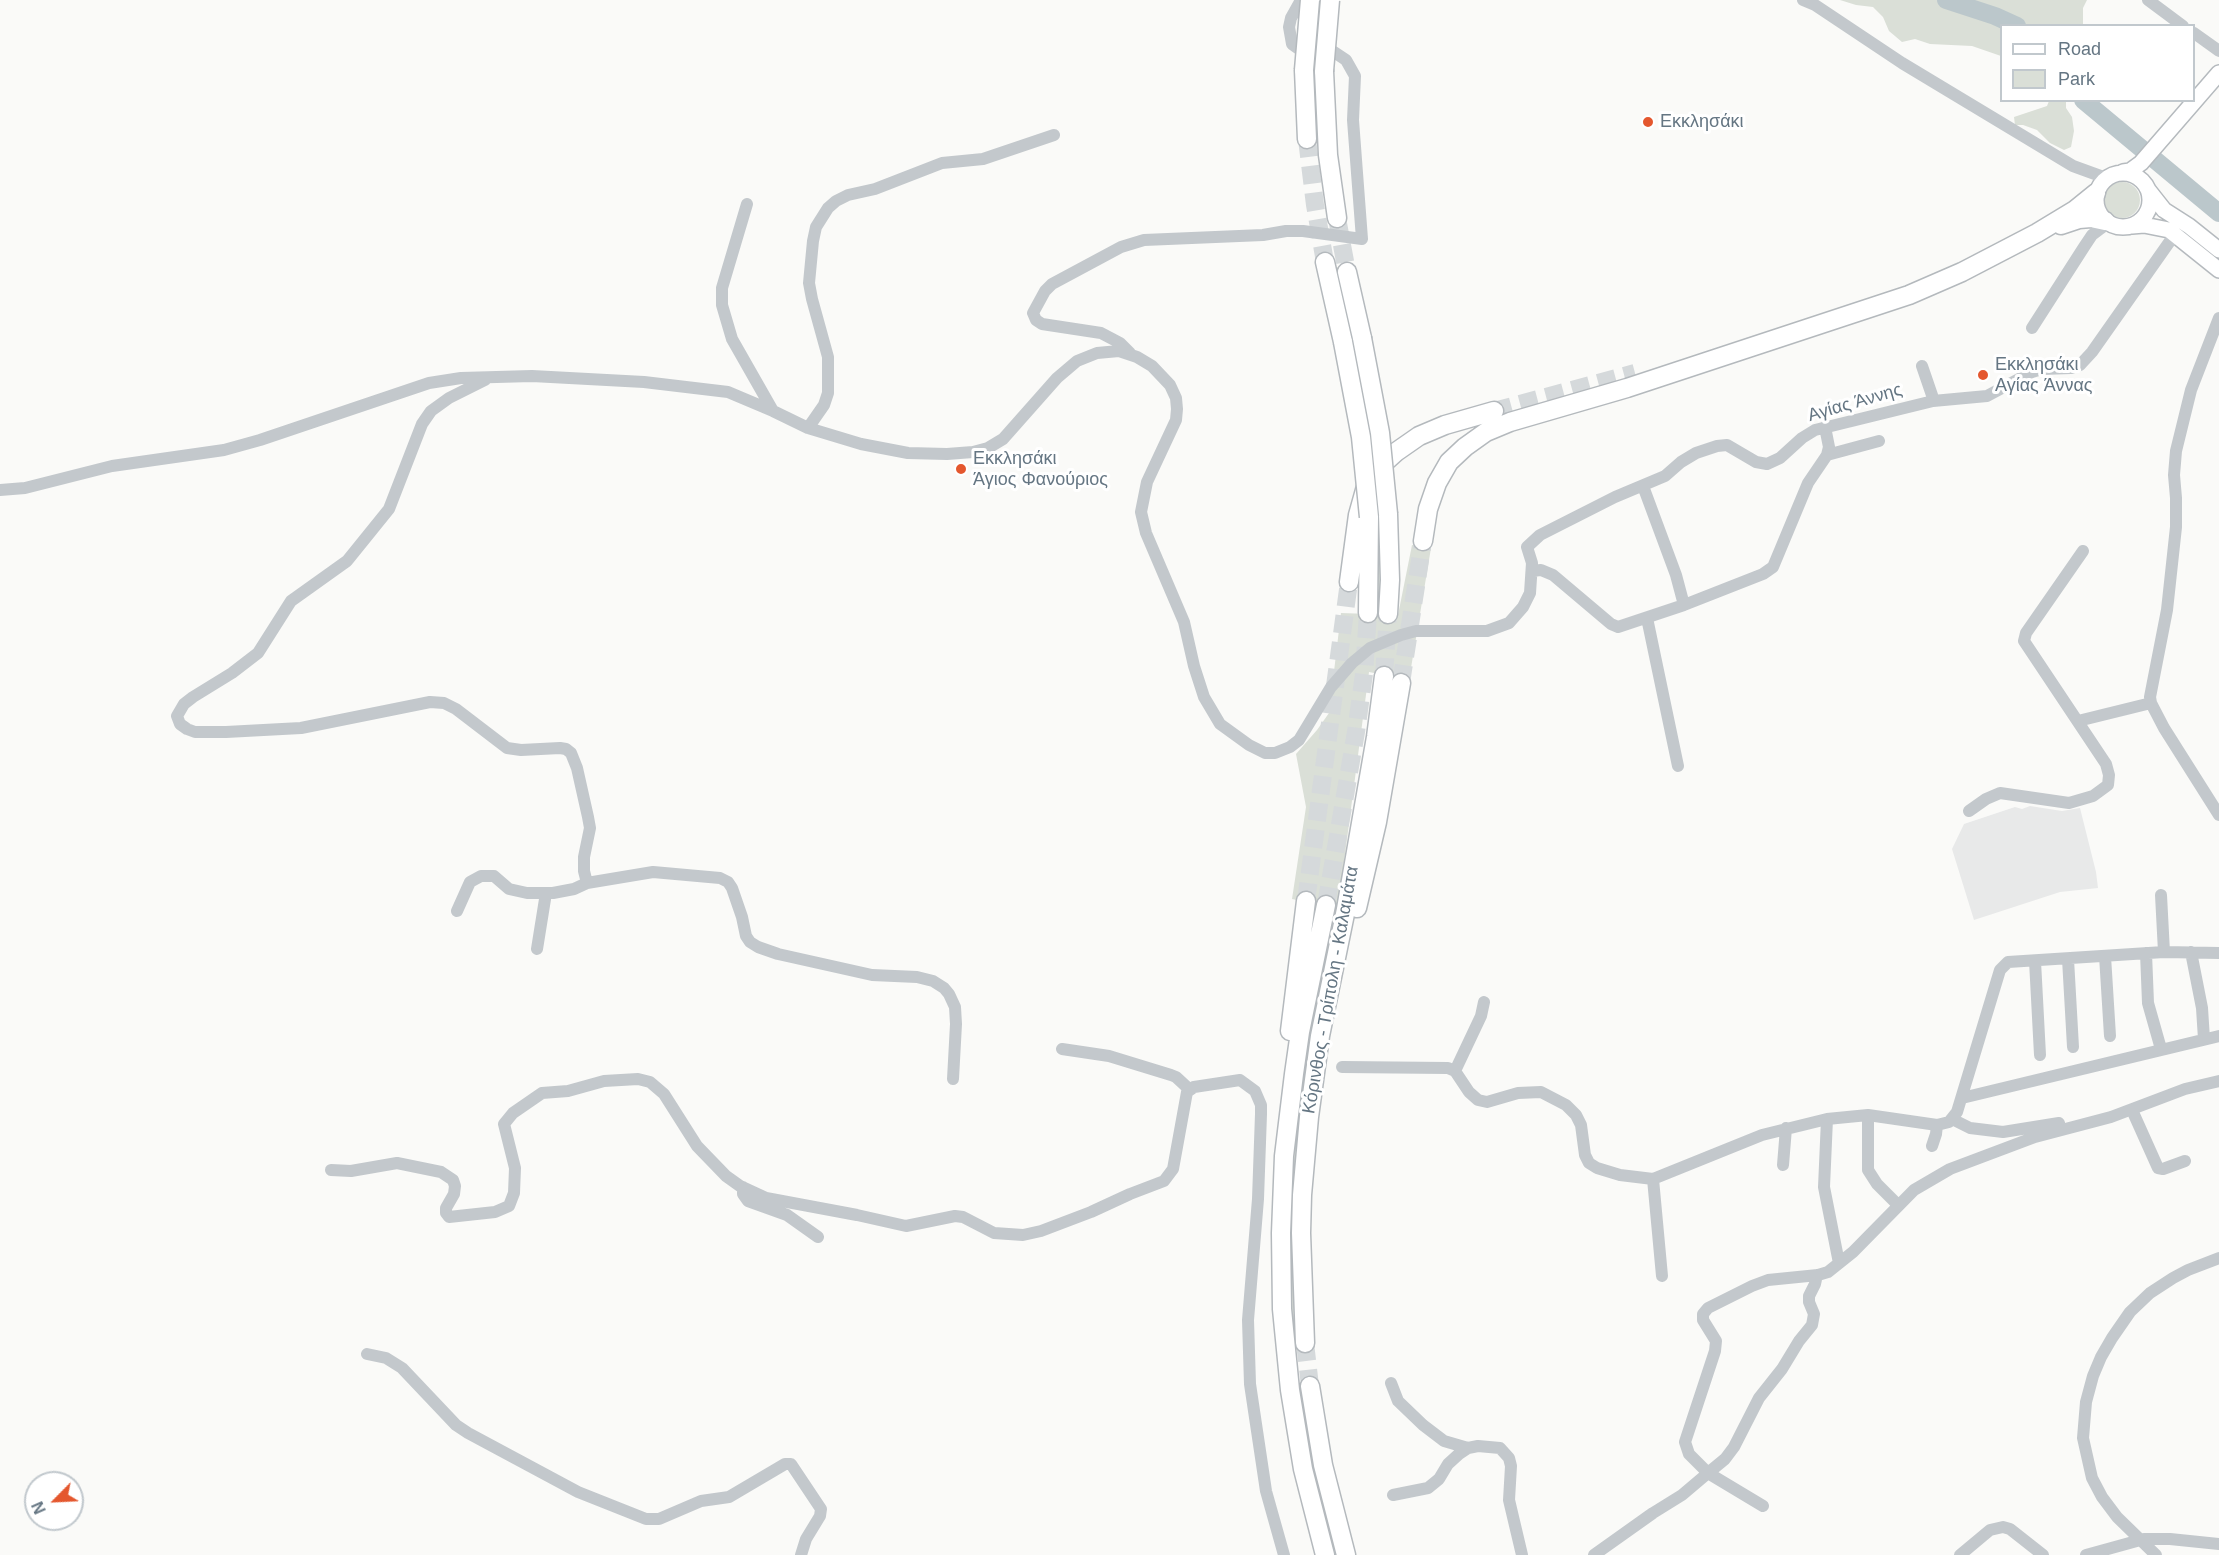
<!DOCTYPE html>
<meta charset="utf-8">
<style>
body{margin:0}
#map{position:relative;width:2219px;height:1555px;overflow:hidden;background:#fafaf8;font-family:Arial,sans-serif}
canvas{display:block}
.legend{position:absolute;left:2000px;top:24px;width:195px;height:78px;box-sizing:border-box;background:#fff;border:2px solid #c1c8cd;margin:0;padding:8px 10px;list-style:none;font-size:18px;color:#657683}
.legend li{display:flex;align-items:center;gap:12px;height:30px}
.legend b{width:30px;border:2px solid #c1c8cd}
.north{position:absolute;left:24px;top:1471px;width:60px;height:60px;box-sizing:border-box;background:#fff;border:2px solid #c1c8cd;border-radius:50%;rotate:246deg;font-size:16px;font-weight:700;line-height:24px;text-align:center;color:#657683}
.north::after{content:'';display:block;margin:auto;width:21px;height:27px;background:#e4572e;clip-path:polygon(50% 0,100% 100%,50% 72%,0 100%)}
</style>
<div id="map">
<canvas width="2219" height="1555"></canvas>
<ul class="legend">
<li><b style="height:8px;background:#fff"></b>Road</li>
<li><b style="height:16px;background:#dadfd7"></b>Park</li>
</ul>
<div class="north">N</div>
</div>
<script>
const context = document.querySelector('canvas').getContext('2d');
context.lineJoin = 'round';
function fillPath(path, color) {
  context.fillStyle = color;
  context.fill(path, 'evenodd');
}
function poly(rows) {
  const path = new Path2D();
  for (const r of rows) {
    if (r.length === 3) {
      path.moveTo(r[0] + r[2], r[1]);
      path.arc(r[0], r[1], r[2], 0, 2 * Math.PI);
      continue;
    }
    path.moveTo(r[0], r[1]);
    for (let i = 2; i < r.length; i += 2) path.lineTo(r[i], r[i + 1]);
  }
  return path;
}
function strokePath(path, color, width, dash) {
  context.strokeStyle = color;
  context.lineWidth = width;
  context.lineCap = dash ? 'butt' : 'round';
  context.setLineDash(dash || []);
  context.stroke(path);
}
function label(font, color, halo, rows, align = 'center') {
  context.font = font + ' Arial,sans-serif';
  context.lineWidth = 6;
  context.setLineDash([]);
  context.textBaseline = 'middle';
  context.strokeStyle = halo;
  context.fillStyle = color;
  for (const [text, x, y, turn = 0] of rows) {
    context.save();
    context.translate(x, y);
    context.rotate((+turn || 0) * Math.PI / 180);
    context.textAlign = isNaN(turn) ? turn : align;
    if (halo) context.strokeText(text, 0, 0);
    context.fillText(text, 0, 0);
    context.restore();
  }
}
fillPath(poly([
 [2030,806,2062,811,2080,808,2096,872,2098,888,2060,892,1974,920,1952,849,1964,824,2015,807,2022,809]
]), '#e8e9e9');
fillPath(poly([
 [1840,0,2087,0,2083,8,2083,25,2002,26,2001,56,1972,46,1930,44,1915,39,1902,42,1889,31,1883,17,1873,7,1856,5],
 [2049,101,2066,101,2066,108,2072,117,2074,131,2071,147,2064,150,2050,143,2037,130,2023,125,2015,125,2014,117,2047,106],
 [2122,200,18],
 [1339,267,1367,401,1382,526,1381,613,1376,612,1378,554,1333,268],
 [1412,545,1431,548,1409,680,1369,672,1338,907,1313,1033,1298,1345,1293,1346,1289,1270,1292,1157,1307,1033,1332,907,1292,899,1306,807,1296,754,1317,730,1329,713,1341,613,1398,615],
 [1298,1388,1303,1388,1339,1555,1333,1555,1311,1469]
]), '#dadfd7');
strokePath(poly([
 [1946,0,1995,16,2017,26],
 [2083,100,2219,213]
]), '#bbc7cb', 18);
strokePath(poly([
 [1307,139,1315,205,1325,262],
 [1337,218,1347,272],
 [1494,411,1635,373],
 [1384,676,1388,614],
 [1401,683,1423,541],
 [1306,901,1349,582],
 [1326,905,1356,732,1364,674,1368,613],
 [1305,1343,1310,1386]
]), '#d5d9db', 18, [18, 9]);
const major = poly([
 [2123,172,2130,171,2141,163,2219,73],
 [2123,200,27],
 [2149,191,2164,210,2189,226,2219,250],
 [2132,226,2144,225,2169,230,2219,270]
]);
const highway = poly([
 [1304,70,1307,139],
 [1324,71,1328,155,1337,218],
 [2061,225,2079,219,2091,218,2105,221],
 [1325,262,1343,342],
 [1347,272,1362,338],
 [1423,541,1428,509,1437,483,1449,462,1465,447,1486,432,1510,422,1627,388,1909,295,1962,272,2037,233,2075,210,2096,193],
 [1349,582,1358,515,1367,483,1375,471,1396,452,1419,436,1445,425,1494,411],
 [1368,613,1369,517],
 [1388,614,1390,580,1388,514],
 [1357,908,1377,822,1401,683],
 [1290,1031,1306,901],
 [1305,1343,1301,1233,1302,1195,1309,1117,1320,1036,1346,909,1376,737,1384,676],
 [1310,1386,1323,1465,1346,1555],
 [1325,1555,1303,1469,1290,1390,1282,1309,1281,1233,1284,1156,1294,1074,1300,1032,1326,905]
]);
strokePath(major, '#b5babe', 18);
strokePath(highway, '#b4b9bd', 21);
strokePath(poly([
 [1803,0,1815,5,1902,63,2073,166,2106,178],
 [2148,0,2183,26],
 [2194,33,2219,51],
 [747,204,722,288,722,305,732,339,773,411],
 [2219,318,2191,390,2176,451,2174,475,2176,498,2176,527,2167,610,2150,697,2151,703,2164,728,2219,815],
 [2032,328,2084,247,2092,235,2108,223],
 [1130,353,1120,343,1101,333,1042,324,1036,320,1033,313,1045,291,1052,284,1121,247,1144,240,1263,235,1286,231,1303,231,1362,239,1353,120,1355,76,1346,60,1334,52,1299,49,1292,44,1289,27,1291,18,1301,0],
 [1922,366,1934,401],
 [485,380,449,398,431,411,422,424,389,509,347,561,291,601,258,653,232,673,193,697,184,704,177,716,180,724,187,729,195,732,226,732,301,728,430,702,444,703,456,709,507,748,521,750,560,748,566,749,571,753,577,768,588,817,590,828,584,857,584,871,587,883],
 [808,428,824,405,828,393,828,357,812,299,809,283,813,241,816,227,828,208,836,201,848,195,875,189,942,163,983,159,1054,135],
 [1827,455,1879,441],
 [1643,486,1676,575,1684,605],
 [0,490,25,488,112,466,224,450,260,440,429,383,461,378,532,376,644,382,728,392,773,411,808,428,861,444,908,453,947,454,973,452,988,448,1003,439,1057,378,1077,361,1097,353,1119,351,1137,357,1152,366,1170,385,1176,398,1177,409,1176,420,1147,482,1141,512,1146,533,1184,622,1194,666,1204,697,1220,724,1249,745,1265,753,1275,753,1290,747,1299,740,1331,687,1352,663,1370,648,1401,635,1416,631,1487,631,1509,623,1523,607,1530,593,1532,563,1527,547,1540,535,1615,497,1665,476,1681,462,1696,453,1717,446,1727,445,1756,462,1767,464,1780,458,1802,438,1815,430,1933,401,1987,396,2032,372,2042,369,2071,368,2080,365,2092,352,2175,234],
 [1532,571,1541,570,1553,575,1611,624,1618,627,1684,605,1763,574,1773,567,1808,483,1827,455,1829,447,1825,427],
 [1647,618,1678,766],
 [2078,721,2151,703],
 [1969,811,1986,799,2000,793,2069,803,2093,796,2108,785,2109,775,2106,764,2024,641,2026,633,2083,551],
 [2161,895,2164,952],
 [457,911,470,882,481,876,494,876,509,889,527,893,553,893,574,889,587,883,653,872,720,878,728,882,732,888,742,917,746,936,750,942,758,947,778,954,872,975,917,977,933,981,944,988,949,994,955,1007,956,1024,953,1079],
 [537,949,546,893],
 [2191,952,2202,1008,2204,1039],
 [2146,953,2148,1003,2161,1049],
 [2105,956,2110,1036],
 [2068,959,2073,1047],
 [2035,961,2040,1055],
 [1062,1049,1109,1056,1171,1075,1176,1077,1189,1089],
 [1342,1067,1448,1068,1455,1071,1469,1092,1478,1100,1487,1102,1518,1093,1541,1092,1566,1105,1576,1115,1581,1125,1585,1155,1589,1163,1597,1168,1620,1175,1653,1179,1762,1135,1827,1119,1868,1115,1937,1125,1949,1122,1957,1112,2000,970,2008,962,2164,952,2219,953],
 [1455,1071,1481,1016,1484,1002],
 [1962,1098,2219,1036],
 [2132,1110,2158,1168,2163,1169,2185,1161],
 [1868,1115,1868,1170,1877,1184,1898,1205],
 [1827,1119,1824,1187,1839,1263],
 [1952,1119,1970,1128,2003,1132,2059,1123],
 [1932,1146,1936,1134,1937,1125],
 [1783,1165,1786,1128],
 [331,1170,351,1171,397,1163,441,1172,453,1180,455,1186,454,1194,446,1208,446,1213,449,1217,495,1212,509,1206,514,1193,515,1168,504,1124,513,1113,542,1093,568,1091,604,1081,638,1079,650,1082,664,1094,697,1146,726,1176,740,1186,766,1198,857,1215,906,1226,955,1216,963,1217,994,1233,1023,1235,1041,1231,1091,1212,1130,1194,1164,1181,1173,1169,1187,1092,1194,1087,1240,1080,1255,1091,1261,1105,1261,1114,1258,1199,1248,1320,1250,1384,1266,1491,1284,1555],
 [1653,1179,1662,1276],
 [743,1187,743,1194,748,1201,787,1215,818,1237],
 [367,1354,386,1358,402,1368,456,1425,468,1433,578,1492,646,1519,659,1519,701,1501,729,1497,785,1464,791,1464,821,1509,820,1516,806,1539,801,1555],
 [1391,1383,1398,1401,1423,1425,1444,1441,1468,1448],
 [1393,1495,1428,1488,1439,1479,1448,1464,1459,1454,1468,1448,1478,1446,1500,1448,1509,1458,1511,1466,1509,1500,1522,1555],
 [1763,1506,1708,1473,1725,1459,1734,1447,1759,1398,1782,1369,1799,1341,1812,1325,1814,1314,1809,1302,1809,1296,1815,1284,1817,1275],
 [1594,1555,1653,1513,1682,1495,1708,1473,1689,1454,1685,1442,1715,1351,1716,1341,1703,1320,1703,1314,1708,1308,1752,1286,1768,1280,1818,1275,1828,1272,1853,1252,1914,1190,1950,1169,2035,1137,2111,1117,2185,1089,2219,1081],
 [1960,1555,1990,1530,2003,1527,2010,1529,2043,1555],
 [2086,1555,2144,1539,2170,1539,2219,1544],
 [2156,1555,2117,1517,2102,1497,2092,1478,2083,1438,2086,1402,2093,1376,2101,1357,2112,1338,2130,1312,2150,1293,2173,1278,2188,1270,2219,1258]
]), '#c3c8cc', 12);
strokePath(major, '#fff', 15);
strokePath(highway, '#fff', 18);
const highwayBridge = poly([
 [1304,70,1310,0],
 [1324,71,1330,0],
 [1362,338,1380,433,1388,514],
 [1343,342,1361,437,1369,517]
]);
strokePath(highwayBridge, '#b4b9bd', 21, []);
strokePath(highwayBridge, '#fff', 18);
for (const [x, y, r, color] of [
 [1648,122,6,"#e4572e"],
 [1983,375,6,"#e4572e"],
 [961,469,6,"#e4572e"]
]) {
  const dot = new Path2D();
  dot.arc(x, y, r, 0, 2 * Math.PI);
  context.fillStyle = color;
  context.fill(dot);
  strokePath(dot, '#fff', 2);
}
label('18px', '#657683', '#fff', [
 ["Εκκλησάκι",1660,122],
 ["Εκκλησάκι",1995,365],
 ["Αγίας Άννας",1995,386],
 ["Εκκλησάκι",973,459],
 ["Άγιος Φανούριος",973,480]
], 'left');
label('18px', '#657683', '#fff', [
 ["Αγίας Άννης",1855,403,-16],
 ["Κόρινθος - Τρίπολη - Καλαμάτα",1331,990,-80]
]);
</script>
